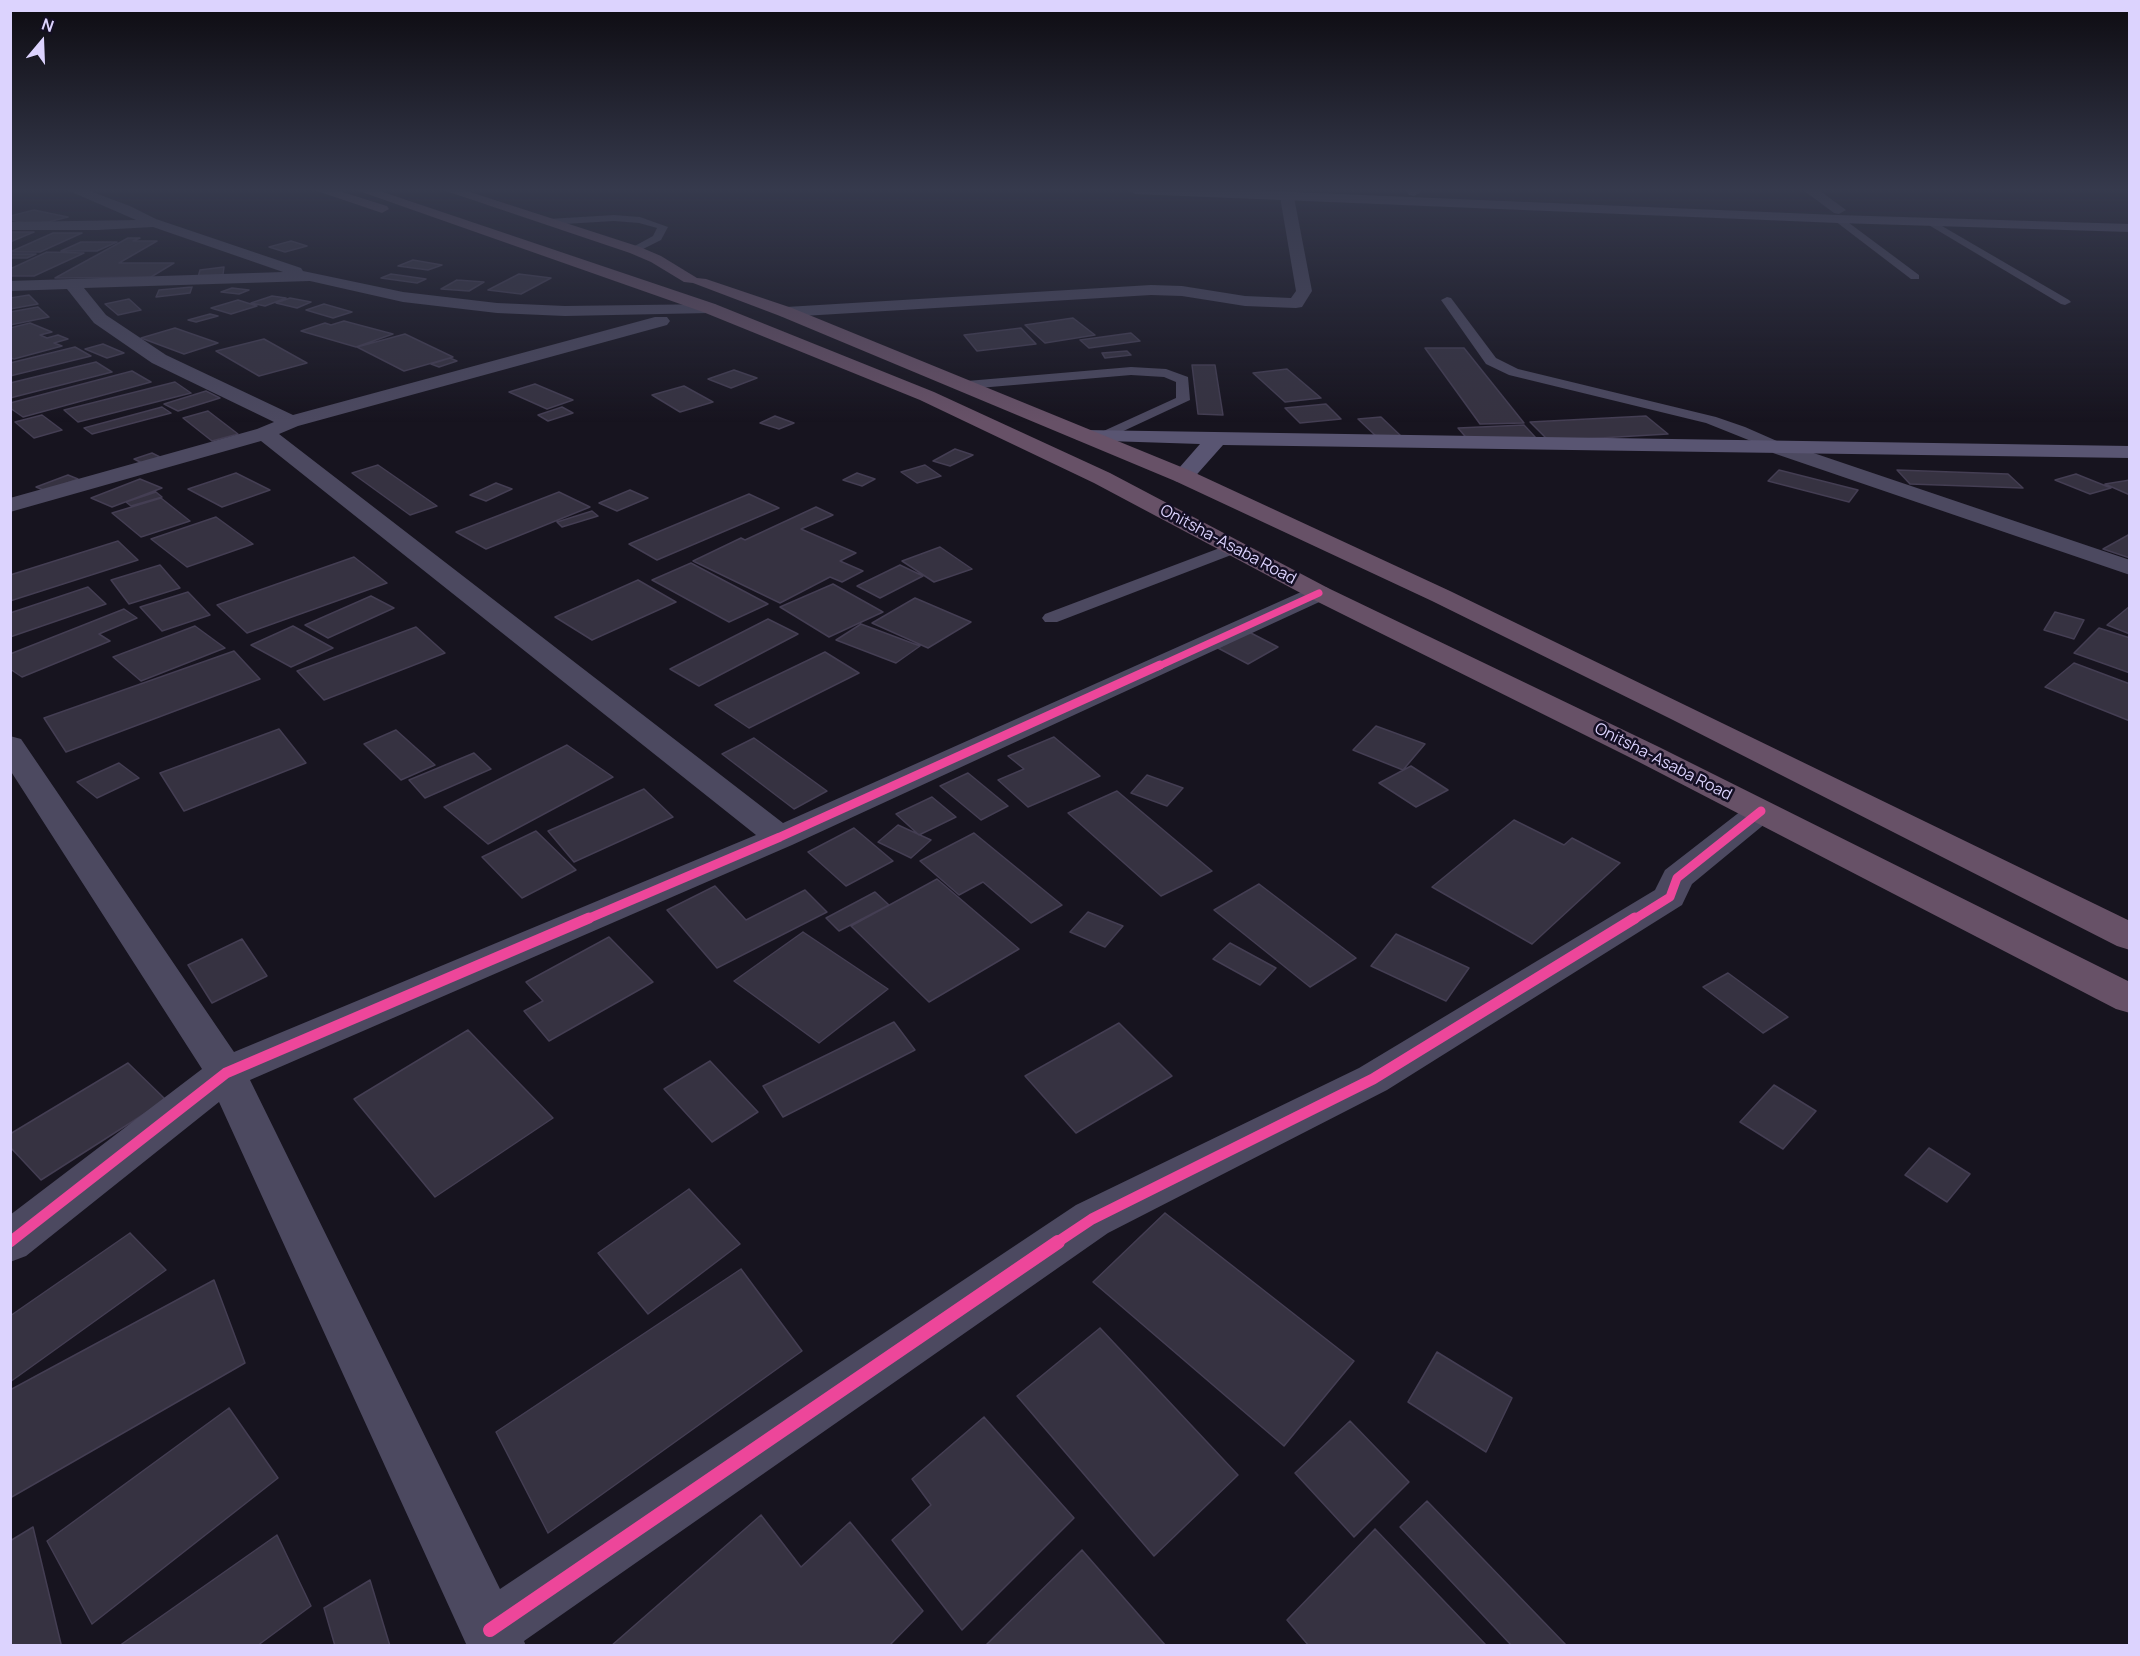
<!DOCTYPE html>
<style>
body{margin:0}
#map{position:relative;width:2140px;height:1656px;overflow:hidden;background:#17141f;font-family:Manrope,sans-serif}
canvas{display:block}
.frame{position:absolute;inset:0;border:12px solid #dcd3fe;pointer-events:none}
.north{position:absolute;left:12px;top:12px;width:60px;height:60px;-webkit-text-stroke:4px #140f24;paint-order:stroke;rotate:19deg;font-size:16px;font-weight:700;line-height:24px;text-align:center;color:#dcd3fe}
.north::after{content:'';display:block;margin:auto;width:21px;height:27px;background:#dcd3fe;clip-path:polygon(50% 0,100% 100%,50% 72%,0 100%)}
</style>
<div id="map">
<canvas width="2140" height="1656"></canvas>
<div class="frame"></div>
<div class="north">N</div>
</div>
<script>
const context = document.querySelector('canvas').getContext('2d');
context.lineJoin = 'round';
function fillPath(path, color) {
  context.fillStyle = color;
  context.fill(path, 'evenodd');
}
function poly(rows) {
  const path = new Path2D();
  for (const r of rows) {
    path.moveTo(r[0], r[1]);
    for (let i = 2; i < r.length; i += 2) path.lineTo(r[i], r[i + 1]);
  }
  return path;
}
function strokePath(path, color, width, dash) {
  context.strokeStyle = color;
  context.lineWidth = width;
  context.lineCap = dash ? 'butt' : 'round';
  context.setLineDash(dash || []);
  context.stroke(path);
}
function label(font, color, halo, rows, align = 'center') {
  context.font = font + ' Manrope,sans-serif';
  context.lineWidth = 5;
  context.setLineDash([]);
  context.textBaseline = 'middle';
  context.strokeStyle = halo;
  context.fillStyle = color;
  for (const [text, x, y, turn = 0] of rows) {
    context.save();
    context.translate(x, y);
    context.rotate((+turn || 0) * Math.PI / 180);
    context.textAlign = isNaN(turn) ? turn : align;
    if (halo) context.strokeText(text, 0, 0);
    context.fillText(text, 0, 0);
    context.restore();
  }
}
const building = poly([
 [34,210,68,217,36,225,10,220,10,216,34,210],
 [10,232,34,232,10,242,10,232],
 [53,233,82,233,40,252,10,252,53,233],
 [128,238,140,238,133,241,157,241,119,263,174,263,151,277,55,278,128,238],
 [291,241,307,246,285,252,269,247,291,241],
 [81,242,117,242,97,251,61,251,81,242],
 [47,252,84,253,34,276,10,276,10,269,47,252],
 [10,254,36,254,27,258,10,258,10,254],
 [413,260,442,265,428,270,398,266,413,260],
 [224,267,223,275,198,277,200,270,224,267],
 [391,274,426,279,417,283,381,278,391,274],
 [519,274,551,278,521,294,488,290,519,274],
 [457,280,484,282,469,291,441,289,457,280],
 [192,287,190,293,156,297,159,290,192,287],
 [232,288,249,290,239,294,221,292,232,288],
 [29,295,38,304,10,309,10,298,29,295],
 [272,296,286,298,265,306,251,303,272,296],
 [290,298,311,302,297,308,276,303,290,298],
 [129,299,141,310,118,315,105,304,129,299],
 [238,300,257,306,231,314,211,308,238,300],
 [324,304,352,312,333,318,306,310,324,304],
 [38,307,49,317,10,325,10,312,38,307],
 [210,314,218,316,196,322,188,320,210,314],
 [1073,318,1095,335,1045,343,1025,325,1073,318],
 [344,321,393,334,356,347,301,331,325,323,331,325,344,321],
 [30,323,52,332,40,335,47,338,58,335,68,339,54,343,62,346,14,359,10,358,10,328,30,323],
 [175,328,218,343,184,354,141,338,175,328],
 [1021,328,1036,344,977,351,964,335,1021,328],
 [1131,333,1140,341,1089,348,1080,340,1131,333],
 [405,334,453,357,404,371,357,347,405,334],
 [264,339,307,363,259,376,216,351,264,339],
 [103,344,124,353,107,358,85,349,103,344],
 [75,347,91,356,10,376,10,363,75,347],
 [1425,348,1464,348,1524,423,1480,424,1425,348],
 [1127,351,1131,355,1105,358,1102,353,1127,351],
 [450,358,457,361,439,367,431,364,450,358],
 [96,362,112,372,10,398,10,383,96,362],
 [1192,365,1215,365,1223,415,1198,414,1192,365],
 [1287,369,1321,398,1285,402,1253,373,1287,369],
 [734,370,757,378,731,388,708,379,734,370],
 [132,371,151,382,23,417,10,408,10,403,132,371],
 [175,382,191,393,78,422,64,410,175,382],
 [535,384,573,400,547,409,509,392,535,384],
 [684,386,713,402,680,412,652,395,684,386],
 [206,391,220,398,178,411,164,404,206,391],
 [1326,404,1341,419,1300,423,1285,408,1326,404],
 [162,407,171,413,92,434,84,428,162,407],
 [562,407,573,413,548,421,538,415,562,407],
 [208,411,238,434,212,441,183,418,208,411],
 [42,415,62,430,34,438,15,422,42,415],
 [775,416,794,423,779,429,760,423,775,416],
 [1646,416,1668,434,1549,441,1530,422,1646,416],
 [1381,417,1401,436,1378,438,1358,419,1381,417],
 [1524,425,1536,438,1470,442,1458,428,1524,425],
 [955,449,973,455,950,466,933,461,955,449],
 [152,453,162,458,144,464,134,459,152,453],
 [378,465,437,506,410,515,352,473,378,465],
 [925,465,941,476,917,483,901,472,925,465],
 [1779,470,1858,490,1849,502,1768,481,1779,470],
 [1897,470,2008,474,2023,488,1910,484,1897,470],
 [236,473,270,490,222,507,188,489,236,473],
 [857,473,875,479,862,486,843,480,857,473],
 [2076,474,2111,488,2090,494,2055,480,2076,474],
 [68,475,78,479,46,491,36,487,68,475],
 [140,479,162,488,112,507,91,498,140,479],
 [2130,480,2130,495,2105,484,2130,480],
 [496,483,512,489,486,501,470,495,496,483],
 [630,490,648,498,617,511,599,503,630,490],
 [156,492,162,497,131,506,126,502,156,492],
 [559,492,590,507,486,549,456,532,559,492],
 [749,494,779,508,657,560,629,544,749,494],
 [161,498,190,521,141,537,112,513,161,498],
 [816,507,833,515,801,529,856,553,840,561,863,571,842,582,830,577,780,603,693,561,741,538,745,540,816,507],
 [592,511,598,516,562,527,557,522,592,511],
 [216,517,253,544,187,567,151,539,216,517],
 [2130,534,2130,558,2103,549,2130,534],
 [118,541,138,560,10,601,10,575,118,541],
 [940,547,972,569,934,582,902,561,940,547],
 [354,557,387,583,247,633,217,605,354,557],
 [691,563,768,604,729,622,652,580,691,563],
 [160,565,180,588,129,604,111,580,160,565],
 [900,565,923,576,880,598,857,586,900,565],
 [638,580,676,602,592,640,555,617,638,580],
 [833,584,883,612,829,637,780,607,833,584],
 [88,587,106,604,10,637,10,613,88,587],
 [188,592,210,615,162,631,140,607,188,592],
 [371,596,394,608,328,638,305,625,371,596],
 [915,598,971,622,928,648,872,623,915,598],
 [2130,606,2130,634,2107,625,2130,606],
 [124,609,137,618,99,634,110,641,22,677,10,669,10,654,124,609],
 [2055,612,2084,620,2074,639,2044,630,2055,612],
 [768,619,798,634,699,686,670,669,768,619],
 [861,624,920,646,896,663,836,640,861,624],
 [195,626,225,648,141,681,113,657,195,626],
 [293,626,333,648,291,667,251,645,293,626],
 [416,627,445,653,324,700,297,671,416,627],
 [2099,628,2130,638,2130,673,2074,653,2099,628],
 [1249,632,1278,647,1248,664,1218,648,1249,632],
 [234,651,260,679,66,752,44,718,234,651],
 [825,652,859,673,749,728,715,705,825,652],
 [2074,663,2130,684,2130,721,2045,687,2074,663],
 [1376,726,1425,744,1403,770,1353,750,1376,726],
 [279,729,306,763,184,811,160,773,279,729],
 [396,730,435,765,401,780,364,744,396,730],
 [1054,737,1100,776,1028,807,998,780,1024,769,1008,756,1054,737],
 [754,738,827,791,794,809,722,754,754,738],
 [567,745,613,777,488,844,444,807,567,745],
 [474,753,491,769,425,798,409,780,474,753],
 [119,763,139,778,97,798,77,782,119,763],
 [1411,766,1448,790,1416,807,1379,783,1411,766],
 [968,773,1008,806,981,820,940,786,968,773],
 [1147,775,1183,788,1167,806,1131,793,1147,775],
 [644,789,673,817,574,862,548,831,644,789],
 [1117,791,1212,871,1161,896,1068,813,1117,791],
 [932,797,956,817,919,835,896,814,932,797],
 [1514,820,1564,845,1572,838,1620,863,1532,944,1432,887,1514,820],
 [898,825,931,840,911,858,878,842,898,825],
 [854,828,893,861,846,886,808,852,854,828],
 [536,831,576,870,522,898,482,857,536,831],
 [974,833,1062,905,1031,923,983,882,959,895,920,861,974,833],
 [937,879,1019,949,929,1002,851,926,937,879],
 [1259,884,1356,958,1310,987,1214,910,1259,884],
 [715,886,746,920,805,890,827,912,717,968,667,910,715,886],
 [875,892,889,905,839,931,826,918,875,892],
 [1088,912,1123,926,1105,947,1070,932,1088,912],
 [803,932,888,989,819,1043,734,981,803,932],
 [1396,934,1469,968,1446,1001,1371,966,1396,934],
 [609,937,653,982,549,1041,524,1011,543,1001,526,982,609,937],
 [242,939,267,976,212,1003,188,965,242,939],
 [1230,943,1276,968,1260,985,1213,959,1230,943],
 [1728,973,1788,1017,1763,1033,1703,987,1728,973],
 [894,1022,915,1050,783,1117,763,1086,894,1022],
 [1119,1023,1172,1076,1076,1133,1025,1076,1119,1023],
 [468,1030,553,1118,435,1197,354,1099,468,1030],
 [710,1061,758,1112,712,1142,664,1089,710,1061],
 [128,1063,166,1100,41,1180,10,1147,10,1134,128,1063],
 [1774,1085,1816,1111,1783,1149,1740,1122,1774,1085],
 [1929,1148,1970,1174,1947,1202,1905,1175,1929,1148],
 [689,1189,740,1244,648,1314,598,1253,689,1189],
 [1165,1213,1354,1361,1284,1446,1093,1282,1165,1213],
 [130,1233,166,1270,10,1382,10,1316,130,1233],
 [741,1269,802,1351,548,1533,496,1432,741,1269],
 [214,1280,245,1363,10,1498,10,1390,214,1280],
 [1100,1328,1238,1475,1154,1556,1017,1396,1100,1328],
 [1437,1352,1512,1398,1486,1452,1408,1402,1437,1352],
 [229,1408,278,1478,92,1624,47,1541,229,1408],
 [984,1417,1074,1518,962,1630,892,1540,931,1505,912,1479,984,1417],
 [1350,1421,1409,1482,1354,1537,1295,1473,1350,1421],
 [1427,1501,1567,1646,1512,1646,1400,1527,1427,1501],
 [761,1515,801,1567,850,1522,923,1611,889,1646,611,1646,761,1515],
 [33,1527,61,1644,58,1646,10,1646,10,1541,33,1527],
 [1375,1529,1487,1646,1309,1646,1287,1620,1375,1529],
 [277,1535,311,1606,257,1646,119,1646,277,1535],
 [1082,1550,1166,1646,985,1646,1082,1550],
 [370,1580,390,1646,335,1646,324,1608,370,1580]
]);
fillPath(building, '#363241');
strokePath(building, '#443e53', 1.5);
fillPath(poly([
 [614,215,640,217,668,227,661,240,635,253,630,250,631,248,653,236,657,228,639,223,614,221,548,225,543,222,548,219,614,215],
 [1835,217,1841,217,1919,275,1919,279,1911,279,1835,221,1835,217],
 [1930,219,2069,300,2071,302,2065,305,2061,304,1927,224,1925,222,1930,219],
 [1447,297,1451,298,1496,358,1518,369,1716,417,1745,427,1786,445,1788,448,1786,451,1776,451,1706,423,1509,375,1486,364,1441,300,1447,297],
 [1131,367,1166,369,1188,377,1190,400,1102,441,1097,440,1095,437,1097,434,1176,398,1176,382,1164,377,1131,375,967,389,960,385,967,381,1131,367],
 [1233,543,1239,544,1241,548,1239,552,1057,622,1045,622,1042,618,1045,614,1233,543]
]), '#4c4960');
fillPath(poly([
 [67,190,87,190,130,206,156,219,301,268,303,271,403,292,497,303,565,306,715,304,718,308,715,312,709,313,565,316,497,313,403,302,310,281,84,288,106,315,166,355,293,415,655,317,667,317,670,321,667,325,298,426,279,434,783,823,1310,588,1319,585,1328,588,1332,593,1328,598,792,845,250,1080,500,1589,1076,1205,1359,1068,1655,890,1665,870,1750,804,1761,801,1772,804,1777,811,1772,818,1692,884,1682,905,1387,1090,1108,1233,524,1641,526,1646,467,1646,219,1102,26,1256,10,1262,10,1215,202,1069,10,770,10,736,21,739,234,1052,756,835,261,441,10,512,10,498,257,429,274,422,152,363,94,323,67,289,10,291,10,281,283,272,153,227,98,230,10,230,10,222,136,220,67,190],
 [1406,190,1420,190,1421,192,1414,196,1409,195,1406,190],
 [1803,190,1819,190,1846,210,1839,214,1834,213,1803,190],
 [1287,193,1294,197,1312,291,1302,307,1296,308,1245,306,1182,296,1151,295,786,317,780,316,777,312,780,308,786,307,1151,285,1182,286,1245,296,1291,298,1296,291,1280,197,1287,193],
 [1781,442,2130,560,2130,575,1773,453,1770,448,1773,443,1781,442]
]), '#4c4960');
fillPath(poly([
 [1129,190,1244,190,1838,215,2130,224,2130,232,1838,223,1135,194,1129,190],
 [1084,430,2130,446,2130,458,1223,445,1191,481,1183,483,1175,481,1172,476,1200,444,1077,440,1074,436,1077,432,1084,430]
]), '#595572');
fillPath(poly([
 [314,190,336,190,387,206,389,209,382,213,314,190],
 [356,190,377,190,715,304,934,392,1110,473,1328,588,1659,747,2130,982,2130,1013,2116,1009,1637,761,1310,598,1094,483,920,400,703,312,356,190],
 [443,190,464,190,640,247,661,256,697,278,706,279,792,308,1191,471,1450,591,2130,921,2130,950,2117,946,1673,720,1432,601,1175,481,780,316,693,283,684,282,651,262,630,253,443,190]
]), '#675167');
strokePath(poly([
 [1157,667,1319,593]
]), '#ed469a', 7);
strokePath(poly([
 [585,920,780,837,1160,665],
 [1633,920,1670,897,1677,878,1761,811]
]), '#ed469a', 9);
strokePath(poly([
 [10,1242,226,1073,589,918],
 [1056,1243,1092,1219,1373,1079,1635,918]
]), '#ed469a', 11);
strokePath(poly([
 [490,1630,1058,1242]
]), '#ed469a', 14);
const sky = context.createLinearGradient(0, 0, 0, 422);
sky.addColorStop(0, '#0d0b11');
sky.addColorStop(0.45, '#363a4d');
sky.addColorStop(1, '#363a4d00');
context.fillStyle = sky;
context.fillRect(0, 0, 2140, 422);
label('16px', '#dcd3fe', '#140f24', [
 ["Onitsha-Asaba Road",1228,545,28],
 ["Onitsha-Asaba Road",1663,762,27]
]);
</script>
